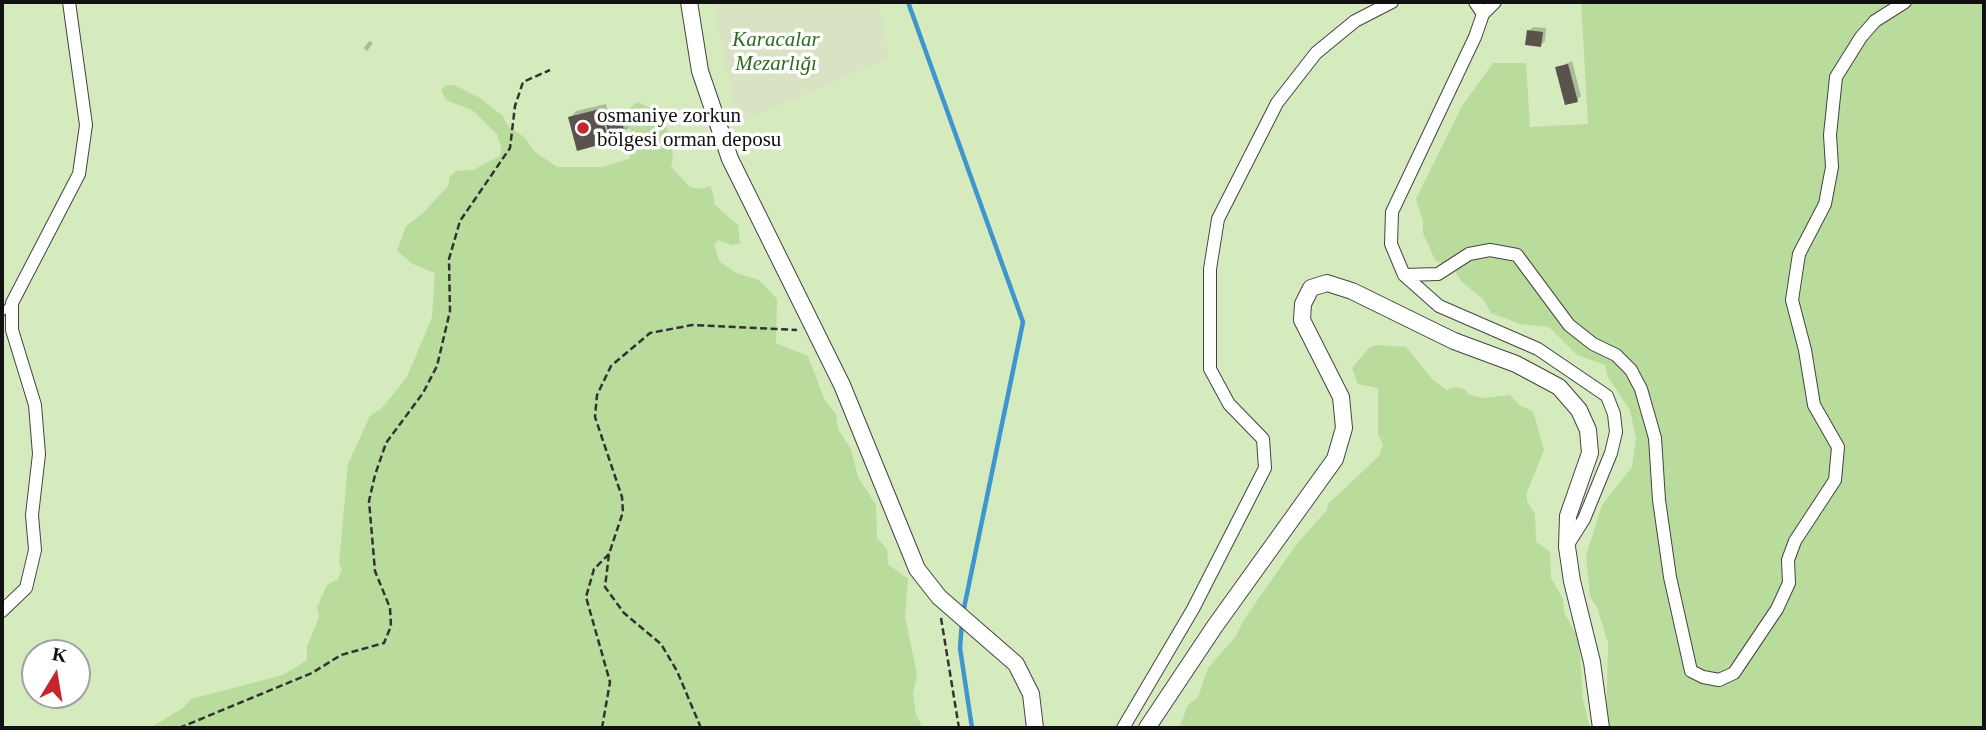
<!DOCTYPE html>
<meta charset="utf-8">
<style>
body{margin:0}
#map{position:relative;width:1986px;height:730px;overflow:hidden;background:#fffdf5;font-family:Georgia,serif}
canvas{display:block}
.frame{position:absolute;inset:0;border:4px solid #111;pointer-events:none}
.north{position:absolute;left:21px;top:639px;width:70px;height:70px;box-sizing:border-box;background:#fff;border:2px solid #a0a0a0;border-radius:50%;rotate:11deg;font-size:19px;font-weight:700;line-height:28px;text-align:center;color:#111}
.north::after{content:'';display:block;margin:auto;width:24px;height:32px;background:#c4262e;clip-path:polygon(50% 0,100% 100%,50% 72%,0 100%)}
</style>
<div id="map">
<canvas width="1986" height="730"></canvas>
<div class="frame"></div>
<div class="north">K</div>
</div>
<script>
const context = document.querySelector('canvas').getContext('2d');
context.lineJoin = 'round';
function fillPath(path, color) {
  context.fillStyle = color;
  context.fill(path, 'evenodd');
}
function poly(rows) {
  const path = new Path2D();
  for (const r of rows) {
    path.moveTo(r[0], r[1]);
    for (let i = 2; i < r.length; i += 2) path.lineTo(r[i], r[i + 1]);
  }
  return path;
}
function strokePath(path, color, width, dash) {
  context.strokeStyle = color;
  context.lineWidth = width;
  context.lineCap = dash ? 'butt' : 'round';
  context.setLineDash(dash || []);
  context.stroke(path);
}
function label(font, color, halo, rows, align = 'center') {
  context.font = font + ' Georgia,serif';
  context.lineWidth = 7;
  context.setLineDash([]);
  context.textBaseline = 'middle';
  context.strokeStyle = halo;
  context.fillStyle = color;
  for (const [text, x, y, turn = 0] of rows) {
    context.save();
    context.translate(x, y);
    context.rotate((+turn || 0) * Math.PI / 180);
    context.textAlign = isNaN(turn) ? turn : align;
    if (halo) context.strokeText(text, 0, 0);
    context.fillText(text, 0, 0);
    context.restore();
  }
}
fillPath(poly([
 [2,2,1984,2,1984,728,2,728],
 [35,653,77,653,77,695,35,695]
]), '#d5ebbd');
fillPath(poly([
 [1581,2,1984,2,1984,728,1606,728,1608,643,1597,607,1590,597,1586,556,1602,505,1632,467,1636,439,1630,410,1608,377,1605,365,1577,355,1549,327,1520,324,1491,313,1483,299,1462,282,1454,269,1435,260,1423,233,1423,221,1416,199,1462,106,1493,63,1526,63,1530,127,1588,124],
 [446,85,454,85,480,98,503,116,508,126,524,137,535,152,557,167,603,167,631,158,626,147,634,144,625,113,637,102,654,109,661,116,670,135,673,158,671,167,690,187,702,189,711,186,715,205,738,225,740,243,732,245,718,240,714,245,720,262,736,273,759,280,777,299,776,343,808,356,825,401,836,414,838,429,851,449,858,477,876,505,877,538,887,549,888,564,908,579,905,617,917,674,913,694,916,715,923,728,150,728,183,708,191,699,283,675,307,660,307,647,319,617,317,607,327,585,338,579,342,569,339,564,348,464,370,416,382,408,407,377,432,317,435,273,413,264,397,251,406,226,422,214,449,185,449,178,456,171,473,170,500,156,501,147,497,134,472,110,446,100,441,90],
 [1377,345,1406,347,1432,379,1447,390,1455,387,1464,389,1470,395,1483,398,1510,395,1519,405,1533,411,1544,450,1527,492,1527,501,1535,514,1536,542,1550,552,1551,578,1563,599,1564,612,1579,640,1583,699,1590,728,1179,728,1188,705,1198,697,1208,668,1236,636,1243,621,1296,545,1327,510,1328,504,1379,456,1383,445,1378,433,1378,388,1358,384,1352,368,1369,348]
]), '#b9dc9c');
fillPath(poly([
 [713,2,878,2,889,58,739,123]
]), '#d9e3c4');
fillPath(poly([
 [1533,27,1546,28,1545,41,1541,45,1529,31],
 [369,41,373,43,367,51,364,48],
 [1572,61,1581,96,1577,100,1557,68],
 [606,104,608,113,623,109,629,128,608,141,570,118,576,111]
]), '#0003');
strokePath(poly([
 [908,2,1023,322,963,613],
 [962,622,960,648,972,728]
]), '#3f96cf', 4.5);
fillPath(poly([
 [1527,30,1543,32,1541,47,1525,45],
 [1568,64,1578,102,1565,105,1555,67],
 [600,109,609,142,577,151,568,117],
 [620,112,625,134,610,138,604,116]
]), '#5a524d');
const service = poly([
 [2,313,10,304]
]);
const minor = poly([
 [1475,2,1483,14,1475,37,1392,212,1391,244,1404,275,1439,306,1538,349,1607,396,1614,414,1616,432,1611,453,1584,519,1567,546],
 [1483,14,1495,2],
 [1404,275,1438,274,1469,254,1490,250,1517,255,1569,325,1593,344,1616,355,1631,370,1641,389,1655,438,1659,500,1670,577,1691,671,1703,677,1719,680,1734,673,1777,609,1789,583,1788,560,1795,541,1835,480,1838,447,1814,405,1805,350,1792,300,1799,254,1825,204,1832,167,1830,135,1836,77,1861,37,1875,21,1905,2],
 [2,611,26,588,35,550,32,515,39,454,35,405,12,330,12,303,79,174,86,125,69,2],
 [1123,728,1193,609,1265,468,1263,439,1229,404,1210,369,1210,269,1218,219,1277,103,1316,53,1355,21,1392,2]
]);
const tertiary = poly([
 [689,2,700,71,730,159,842,385,917,569,939,597,1016,664,1031,694,1035,728],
 [1147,728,1215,626,1335,459,1344,428,1341,397,1302,320,1303,304,1311,288,1327,283,1352,291,1454,341,1516,364,1559,387,1579,410,1588,430,1590,453,1568,516,1567,547,1572,581,1592,662,1601,728]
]);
strokePath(service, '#444', 8);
strokePath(minor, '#444', 14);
strokePath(tertiary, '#444', 18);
strokePath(poly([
 [941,618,959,728],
 [179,728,312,673,341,655,384,643,391,626,390,608,375,571,369,501,375,475,386,443,423,393,437,366,450,311,449,259,460,221,510,148,515,106,523,82,550,70],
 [602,728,610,682,586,597,594,569,609,554],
 [701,728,677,671,661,644,624,613,605,587,609,554,623,512,622,497,595,417,597,395,611,366,650,333,692,325,797,330]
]), '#333', 2.5, [7, 3.5]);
strokePath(service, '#fff', 6);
strokePath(minor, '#fff', 12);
strokePath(tertiary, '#fff', 16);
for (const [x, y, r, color] of [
 [583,128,7,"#c4262e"]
]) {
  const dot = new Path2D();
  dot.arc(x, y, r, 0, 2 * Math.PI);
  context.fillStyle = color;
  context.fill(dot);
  strokePath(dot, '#fff', 2.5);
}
label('italic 21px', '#2f6b1f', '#fff', [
 ["Karacalar",776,40],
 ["Mezarlığı",776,64]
]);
label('21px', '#111', '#fff', [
 ["osmaniye zorkun",597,116],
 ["bölgesi orman deposu",597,140]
], 'left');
</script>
